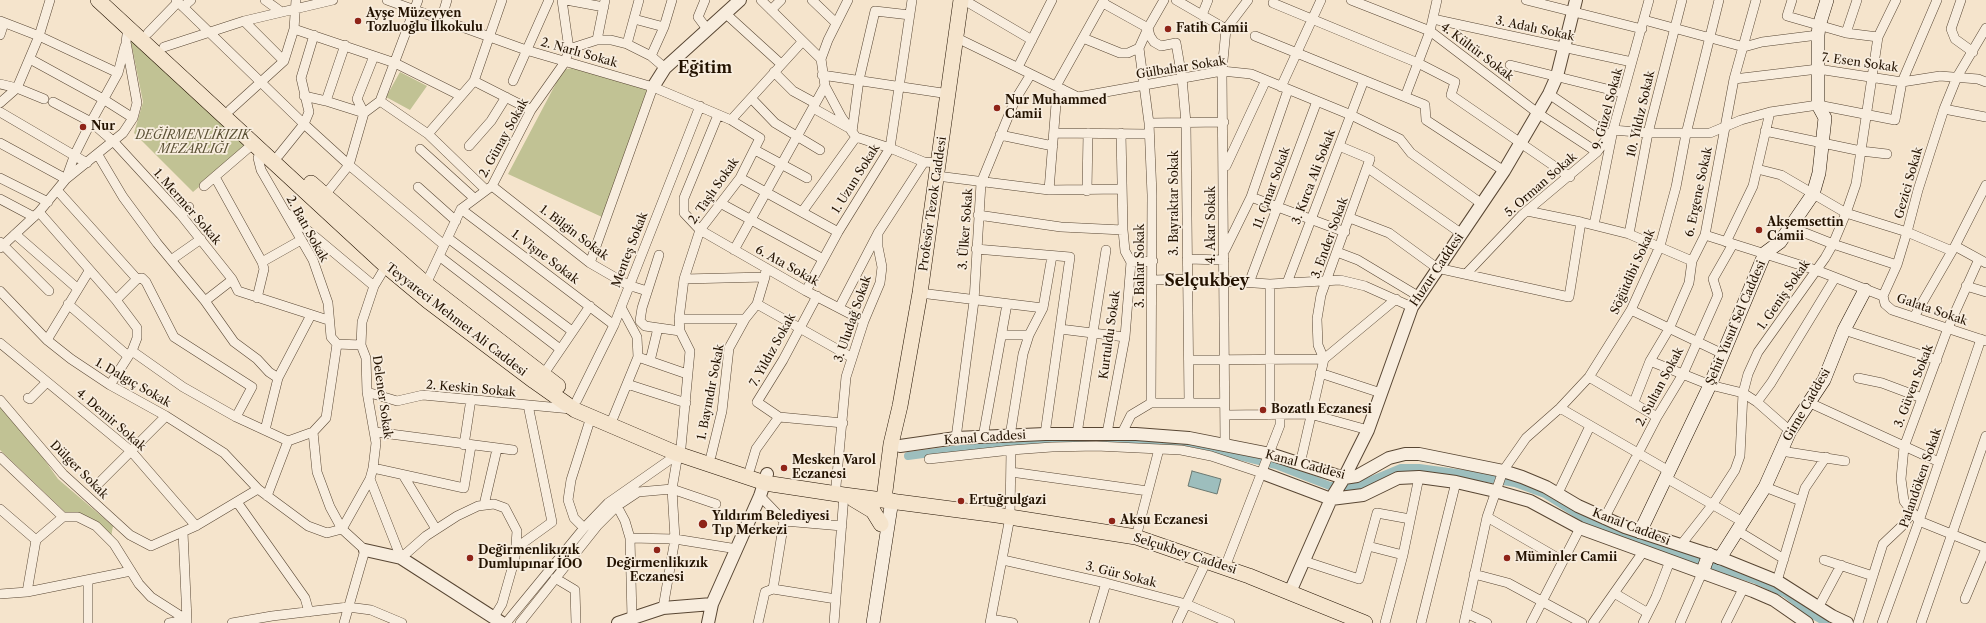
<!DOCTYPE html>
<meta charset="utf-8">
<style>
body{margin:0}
canvas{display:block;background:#f5e4cc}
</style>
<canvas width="1986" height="623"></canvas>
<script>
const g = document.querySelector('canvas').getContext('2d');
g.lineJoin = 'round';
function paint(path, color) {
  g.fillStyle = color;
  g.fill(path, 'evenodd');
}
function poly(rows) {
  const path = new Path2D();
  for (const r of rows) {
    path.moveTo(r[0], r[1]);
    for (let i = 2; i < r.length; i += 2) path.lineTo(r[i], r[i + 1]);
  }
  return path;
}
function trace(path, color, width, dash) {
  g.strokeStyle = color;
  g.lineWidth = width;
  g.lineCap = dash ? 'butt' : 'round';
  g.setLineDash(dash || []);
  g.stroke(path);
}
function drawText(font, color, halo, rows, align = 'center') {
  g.font = font + ' "Libre Caslon Text",serif';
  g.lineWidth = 3.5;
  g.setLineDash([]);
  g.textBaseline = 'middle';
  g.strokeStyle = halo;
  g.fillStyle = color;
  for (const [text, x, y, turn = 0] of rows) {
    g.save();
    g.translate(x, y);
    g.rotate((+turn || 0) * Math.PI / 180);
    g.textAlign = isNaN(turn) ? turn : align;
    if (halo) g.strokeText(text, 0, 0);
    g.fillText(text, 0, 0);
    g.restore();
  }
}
const green = poly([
 [133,36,248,145,193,192,134,133,143,102,131,42],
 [576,67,649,89,602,217,508,174,563,70],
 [400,72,427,86,410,110,386,97],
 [0,406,37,449,58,479,113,526,111,537,83,516,65,512,0,450]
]);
const water = poly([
 [1192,471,1221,479,1217,494,1188,486,1192,471]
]);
const canal = poly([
 [908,456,1020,441,1096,440,1150,442,1183,444,1215,450,1276,465,1330,486,1358,486,1401,468,1419,468,1464,474,1515,483,1545,494,1582,517,1619,536,1756,580,1786,594,1808,612,1827,623]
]);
const minor = poly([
 [176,0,304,124,349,165,444,245],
 [265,0,280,11],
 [387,0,526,50,653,87,731,120,760,138,740,178,700,230,684,279,679,319,680,331,690,351,681,447,678,454,608,503,584,528,506,623],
 [566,0,604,7],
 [705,0,698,17,707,29],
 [761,0,821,59],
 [812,0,836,23],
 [848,0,828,40,821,59,825,86,842,118,856,137,890,148,924,162,939,163],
 [964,0,1032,40],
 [1176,0,1226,29,1248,0],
 [1351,0,1430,31,1539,114,1597,152],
 [1526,0,1642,29],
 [1792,0,1787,16,1846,33,1878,37],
 [1961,0,1951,29,1955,39,1973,52],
 [1103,3,1148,28,1150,36,1154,42,1161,46,1176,43,1182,78,1186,123,1189,403],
 [1273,3,1418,63,1455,82,1451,95,1570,177],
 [183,7,191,0],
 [771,10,781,0],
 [725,13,781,64],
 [1202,15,1208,0],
 [634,19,664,27],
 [1433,19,1632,62],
 [441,20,447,0],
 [1644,20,1744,47,1762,42,1818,35],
 [0,21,39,36,118,73],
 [244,21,284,61],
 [294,29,395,63,461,96],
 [148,33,178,2],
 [1846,33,1857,0],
 [0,35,4,23],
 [1255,36,1425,105,1426,120,1504,171],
 [957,38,1078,97,1222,71,1251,74,1351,115,1400,139,1411,153,1482,204],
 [1083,38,1120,53,1128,53,1139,48,1148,28,1164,0],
 [597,40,605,0],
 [627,44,639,0],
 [164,47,244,21,333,0],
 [569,49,597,40,611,40,627,44,651,56,665,68],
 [651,56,664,27,672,0],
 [30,59,103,99,133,118],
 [1510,65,1623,93],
 [1018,67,1052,0],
 [774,72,793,91,815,103],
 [822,75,949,94],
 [1734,79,1818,69,1902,82,1940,76,1978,79,1986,82],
 [474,81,531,110],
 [513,81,549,0],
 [0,84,17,88,44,99],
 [1056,86,1104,0],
 [1281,87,1321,0],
 [1549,94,1609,135],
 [304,96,326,101,364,113],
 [1405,97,1430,31,1437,0],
 [751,98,775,123,820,150],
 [326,101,345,45],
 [380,101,428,134,486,190],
 [53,102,91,122,114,142,181,215,232,279,238,291,328,320],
 [0,103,17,88,39,36,50,0],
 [813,108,847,127],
 [1944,109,1986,117],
 [230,110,284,61,294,29,296,0],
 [0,112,87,163],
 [364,113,357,99,374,56],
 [718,115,684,198,684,213,700,230,806,291,864,321],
 [731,120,802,42],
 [1149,123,1224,122],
 [1765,131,1861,151,1887,154],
 [852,132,859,80,875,11,910,15],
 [1054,133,1149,134],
 [1121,133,1123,230,1125,251,1131,262],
 [428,134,474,81,502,0],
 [1000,135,1053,146],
 [0,143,66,179,75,154,91,122,118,73,125,46],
 [469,146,491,121,506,97],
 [420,149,474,198],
 [261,150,258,158,261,170,313,260,328,303,331,337,337,344,361,345],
 [755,150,807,178],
 [98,155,123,197,157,243,205,301,234,342,257,359,269,372,278,378,311,315],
 [279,155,304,124,309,112,301,78,314,35],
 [1226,166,1266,80],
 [1368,168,1462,234],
 [1757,169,1781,175,1846,213,1907,232,1952,251],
 [937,176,1049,190,1121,189],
 [215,177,262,262],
 [0,178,48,202],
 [740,178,838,232],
 [204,186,254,143],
 [492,186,590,263,628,285,647,291],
 [418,187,456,221],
 [57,190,137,279,142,278,146,282,174,337,252,387,236,417],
 [1049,190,1056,104,1062,89],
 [1087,191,1088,133],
 [325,195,349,165,364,113,380,101,418,0],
 [1251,197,1345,232],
 [0,199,34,217],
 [722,204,823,259],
 [461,209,614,325],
 [1527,211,1581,222],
 [39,212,116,300,137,328,137,338,132,351,183,387,236,417,288,441],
 [802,212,856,137],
 [288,214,374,286],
 [181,215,189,207],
 [978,215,1061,227,1123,230],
 [1350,218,1389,233,1437,268,1569,297,1581,222,1629,234,1692,261],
 [1594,225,1613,130,1649,0],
 [1790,227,1833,244,1897,265],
 [15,234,78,289],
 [1629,234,1648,133,1682,0],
 [1705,235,1816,270,1883,296,1885,304,1892,310,1986,341],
 [448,238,572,331],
 [0,242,49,291],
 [1726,242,1753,186,1770,112],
 [1955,246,1986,263],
 [0,248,39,212,66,179,123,133,133,118,137,103,126,42,128,28],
 [976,249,1070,257,1045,434],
 [734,250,825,86],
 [1225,250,1251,197,1288,90],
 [1337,252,1358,260,1418,296],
 [659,255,642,308,640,321,645,326,680,331],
 [439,256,560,349],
 [1187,259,1224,260],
 [1979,259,1948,328,1904,447,1901,479,1904,501,1919,521,1986,548],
 [171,260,201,239],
 [590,263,653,87],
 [1466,274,1522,215,1597,152,1613,130,1648,133,1710,133,1741,120,1770,112,1818,105,1895,120,1902,82,1937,0],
 [684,279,765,277],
 [1153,280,1187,279],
 [1224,281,1270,284,1340,280,1365,286,1412,307],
 [1249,283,1317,101],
 [1287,283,1364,80],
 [426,284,461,209,492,186,531,110,565,62,569,49,562,0],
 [1270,284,1270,415],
 [1966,286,1986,292],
 [0,291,47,340,71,359,110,385,166,416,224,453,258,489,308,526,327,533,342,529,370,479,373,468,376,443,367,392,366,358,361,345,362,322,374,286,386,266],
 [806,291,838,232,890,148,912,0],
 [920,293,1043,308],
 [1883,296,1897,265,1907,232,1918,190,1944,109,1957,77,1986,28],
 [257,298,264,269,262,262,301,240],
 [116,300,137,279],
 [205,301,232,280],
 [68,304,128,356],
 [757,304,851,357],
 [621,307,637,337,638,357,687,374],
 [839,308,878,233,924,162],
 [1631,310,1723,354],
 [1914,317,1955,246,1986,185],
 [679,319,745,319],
 [1060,329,1125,337],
 [1844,330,1937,360],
 [1002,335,1029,335,1043,308,1052,256],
 [47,340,89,271],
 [0,343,131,451,196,526],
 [1189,360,1324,359,1318,345,1317,319,1321,295,1370,159,1339,146],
 [650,361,658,328],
 [1650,361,1710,385,1743,393,1757,402,1790,431],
 [1320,373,1381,393],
 [543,375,590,306],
 [1589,377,1657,417],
 [1858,378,1882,383,1922,398],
 [627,384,686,403],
 [110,385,131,352],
 [367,392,397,401,423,395,571,409],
 [28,398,30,399,47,382],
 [0,400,63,474,130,535,151,546,196,526,258,489],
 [577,400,614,325,700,106],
 [1634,402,1650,361,1669,329,1689,283,1692,261,1705,235,1734,79,1756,0],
 [1757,402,1771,383,1835,278],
 [1151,403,1224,403],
 [1810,403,1939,462],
 [1560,408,1669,471],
 [1225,415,1310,414,1368,430],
 [779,417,843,423],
 [613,418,638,357],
 [265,430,278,378],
 [313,432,317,472,330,507,342,529,365,550,344,623],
 [375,432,513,450],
 [1107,433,1125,337,1131,262,1153,261],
 [1122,433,1131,415,1151,403,1152,195,1149,123,1139,48],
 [1077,434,1106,250],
 [1010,436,1023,354,1029,335],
 [983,437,1007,304],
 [956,438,974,301,981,183,1015,100,1031,74],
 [464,445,471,399],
 [1225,445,1222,71,1226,29],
 [1781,451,1845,461],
 [711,456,722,411,729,348,745,319,757,304,765,277,766,268],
 [0,457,63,517],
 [929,459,1011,450,1052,447,1096,446,1181,450,1211,456,1262,473],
 [1300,464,1324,359,1396,299],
 [373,468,464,488,471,446],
 [750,469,756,449,779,417,757,402,783,360,817,296],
 [1011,472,1148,491],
 [403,475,436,529],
 [1666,478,1743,522],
 [370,479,401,558,426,536,457,516,478,506,494,504,505,508,517,531,515,558,502,604,494,617],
 [99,483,166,416],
 [836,486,846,377,864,321,880,283,882,267,878,247,878,233],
 [1765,487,1801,501],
 [1558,493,1590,426],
 [267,496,288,441,313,432,326,418,337,344],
 [760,496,784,521,842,526],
 [237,502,305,598,309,612],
 [484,505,497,449],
 [617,506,625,521,630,538,632,618],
 [0,509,36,540,27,592],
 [1487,517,1563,561],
 [1604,519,1657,417,1683,374,1718,295,1713,279,1733,244],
 [584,528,574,518,568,500,571,480,591,417],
 [1738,531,1784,559],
 [1136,537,1159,449],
 [630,538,675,539,737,549],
 [36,540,63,517,78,517,96,526,114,544,139,584,151,597,187,620,187,623],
 [1368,546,1403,555],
 [1680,546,1713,504,1735,470,1740,456,1743,393,1748,374,1758,352,1825,258,1833,244,1846,213,1856,184,1878,37,1896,0],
 [516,548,552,522,528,405],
 [1003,560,1106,583,1186,604,1230,623],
 [1824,560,1873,576],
 [1304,561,1359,579,1377,513,1410,519],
 [1225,567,1280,425,1280,415],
 [1474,574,1508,583,1582,623],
 [555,578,575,590,576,623],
 [88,580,88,623],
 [1777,581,1805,488,1826,457],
 [773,589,836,599],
 [1614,593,1648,613],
 [0,594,27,592,131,571],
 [1965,599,1986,549],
 [663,608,675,539,672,489,716,504],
 [1818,608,1841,565],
 [1466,613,1487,623],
 [991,619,1013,623],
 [169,623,187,620,183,532],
 [232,623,272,616,348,607,371,610,402,623],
 [520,623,598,525,617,506,638,492,672,489,678,454],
 [758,623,765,592,773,589,784,521],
 [834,623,844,495],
 [990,623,1010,517,1011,450],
 [1094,623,1106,583],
 [1177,623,1207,560],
 [1385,623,1403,555,1419,477],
 [1421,623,1456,482],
 [1464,623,1487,517,1503,471,1526,438,1560,408,1589,377,1631,310,1660,246,1676,187,1686,134,1719,0],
 [1531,623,1580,528],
 [1593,623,1643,552],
 [1643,623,1656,597,1670,561],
 [1680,623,1702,573],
 [1726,623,1744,587],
 [1858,623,1883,544,1902,526,1912,513],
 [1882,623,1919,521,1981,339],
 [1921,623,1986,436]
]);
const tertiary = poly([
 [653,87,665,68,740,0],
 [900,446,956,438,1045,434,1136,434,1189,438,1270,454,1344,478,1357,476,1389,458,1405,454,1419,454,1503,471,1522,477,1546,487,1578,506,1625,527,1720,558,1777,581,1832,616,1847,623],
 [1262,473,1331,499,1363,495,1398,478,1419,477,1456,482,1495,491,1530,501,1580,528,1753,591,1774,600,1807,623],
 [365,550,401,558,502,623],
 [1290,592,1331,499,1344,478,1368,430,1412,307,1504,171,1549,94,1557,76,1576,0],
 [618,623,663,608,712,604],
 [708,623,712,604,760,496,767,474]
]);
const secondary = poly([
 [1640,532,1710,385,1765,253,1780,242,1813,194,1819,173,1825,118,1818,105,1818,35,1819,26,1827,0],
 [1720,558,1765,487,1790,431,1824,380,1844,330,1865,290],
 [1702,573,1709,554],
 [873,623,892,500]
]);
const primary = poly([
 [98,0,386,266,428,301,534,381,575,410,678,454,765,483,844,495,997,515,1136,537,1249,576,1365,623],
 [311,183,426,284,558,386],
 [853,499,873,511,881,524],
 [884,499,891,444,900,406,920,293,961,0]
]);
const markers = [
 [358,21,4,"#8f2418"],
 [1168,29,4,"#8f2418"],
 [997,108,4,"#8f2418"],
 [83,127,4,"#8f2418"],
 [1759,230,4,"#8f2418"],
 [1263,410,4,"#8f2418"],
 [784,468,4,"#8f2418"],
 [961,501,4,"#8f2418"],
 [1112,521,4,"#8f2418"],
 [703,524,5,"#8f2418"],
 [657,550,4,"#8f2418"],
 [470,558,4,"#8f2418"],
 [1507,558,4,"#8f2418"]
];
const poiNames = [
 ["Ayşe Müzeyyen",366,14],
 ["Tozluoğlu İlkokulu",366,28],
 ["Fatih Camii",1176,29],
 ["Nur Muhammed",1005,101],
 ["Camii",1005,115],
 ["Nur",91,127],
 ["Akşemsettin",1767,223],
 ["Camii",1767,237],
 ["Bozatlı Eczanesi",1271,410],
 ["Mesken Varol",792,461],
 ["Eczanesi",792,475],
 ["Ertuğrulgazi",969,501],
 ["Yıldırım Belediyesi",712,517],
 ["Tıp Merkezi",712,531],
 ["Aksu Eczanesi",1120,521],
 ["Değirmenlikızık",478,551],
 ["Dumlupınar İÖO",478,565],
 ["Müminler Camii",1515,558],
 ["Değirmenlikızık",657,564,"center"],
 ["Eczanesi",657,578,"center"]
];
const streetNames = [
 ["3. Adalı Sokak",1535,29,12],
 ["4. Kültür Sokak",1477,52,37],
 ["2. Narlı Sokak",579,53,16],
 ["7. Esen Sokak",1860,63,8],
 ["Gülbahar Sokak",1181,68,-9],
 ["9. Güzel Sokak",1608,109,-75],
 ["10. Yıldız Sokak",1641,114,-77],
 ["2. Günay Sokak",504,138,-61],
 ["3. Kırca Ali Sokak",1314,177,-69],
 ["1. Uzun Sokak",856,179,-58],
 ["Gezici Sokak",1909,183,-74],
 ["5. Orman Sokak",1541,185,-41],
 ["11. Çınar Sokak",1272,188,-70],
 ["2. Taşlı Sokak",714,191,-55],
 ["6. Ergene Sokak",1699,192,-78],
 ["3. Bayraktar Sokak",1175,203,-90],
 ["Profesör Tezok Caddesi",933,204,-82],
 ["1. Mermer Sokak",187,207,49],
 ["4. Akar Sokak",1212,225,-90],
 ["2. Batı Sokak",307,229,61],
 ["3. Ülker Sokak",966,229,-86],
 ["1. Bilgin Sokak",574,233,37],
 ["3. Ender Sokak",1330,238,-70],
 ["Menteş Sokak",630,250,-69],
 ["1. Vişne Sokak",545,257,37],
 ["6. Ata Sokak",787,266,29],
 ["3. Bahar Sokak",1141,266,-90],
 ["Huzur Caddesi",1437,270,-56],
 ["Söğütdibi Sokak",1633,272,-66],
 ["1. Geniş Sokak",1784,295,-55],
 ["Galata Sokak",1932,310,19],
 ["3. Uludağ Sokak",853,319,-71],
 ["Teyyareci Mehmet Ali Caddesi",456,320,38],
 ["Şehit Yusuf Sel Caddesi",1736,323,-67],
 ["Kurtuldu Sokak",1110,335,-82],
 ["7. Yıldız Sokak",773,350,-61],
 ["1. Dalgıç Sokak",133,383,30],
 ["3. Güven Sokak",1914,386,-69],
 ["2. Sultan Sokak",1660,387,-62],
 ["2. Keskin Sokak",471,389,5],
 ["1. Bayındır Sokak",711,392,-79],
 ["Delener Sokak",382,397,82],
 ["Girne Caddesi",1807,405,-60],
 ["4. Demir Sokak",111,420,41],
 ["Kanal Caddesi",985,438,-4],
 ["Kanal Caddesi",1305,465,15],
 ["Dülger Sokak",79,470,45],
 ["Palandöken Sokak",1921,478,-71],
 ["Kanal Caddesi",1631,527,21],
 ["Selçukbey Caddesi",1185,554,18],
 ["3. Gür Sokak",1121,575,14]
];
const parkNames = [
 ["DEĞİRMENLİKIZIK",193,136],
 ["MEZARLIĞI",193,150]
];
const districtNames = [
 ["Eğitim",705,68],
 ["Selçukbey",1207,281]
];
paint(green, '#c1c294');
paint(water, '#9dbebd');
trace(water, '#6c7971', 1);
trace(canal, '#9dbebd', 8);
trace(minor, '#584633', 10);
trace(tertiary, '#584633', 14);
trace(secondary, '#231200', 14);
trace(primary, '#231200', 16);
trace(minor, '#f8edde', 9);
trace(tertiary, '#f8edde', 12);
trace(secondary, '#f8edde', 13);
trace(primary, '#f5e4cc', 15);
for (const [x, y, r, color] of markers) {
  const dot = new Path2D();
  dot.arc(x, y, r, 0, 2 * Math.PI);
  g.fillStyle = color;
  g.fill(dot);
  trace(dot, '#f8edde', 1.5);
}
drawText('bold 12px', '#231200', '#f8edde', poiNames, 'left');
drawText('12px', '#231200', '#f8edde', streetNames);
drawText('italic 12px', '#5a5034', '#f8edde', parkNames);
drawText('bold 16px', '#231200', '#f8edde', districtNames);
</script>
